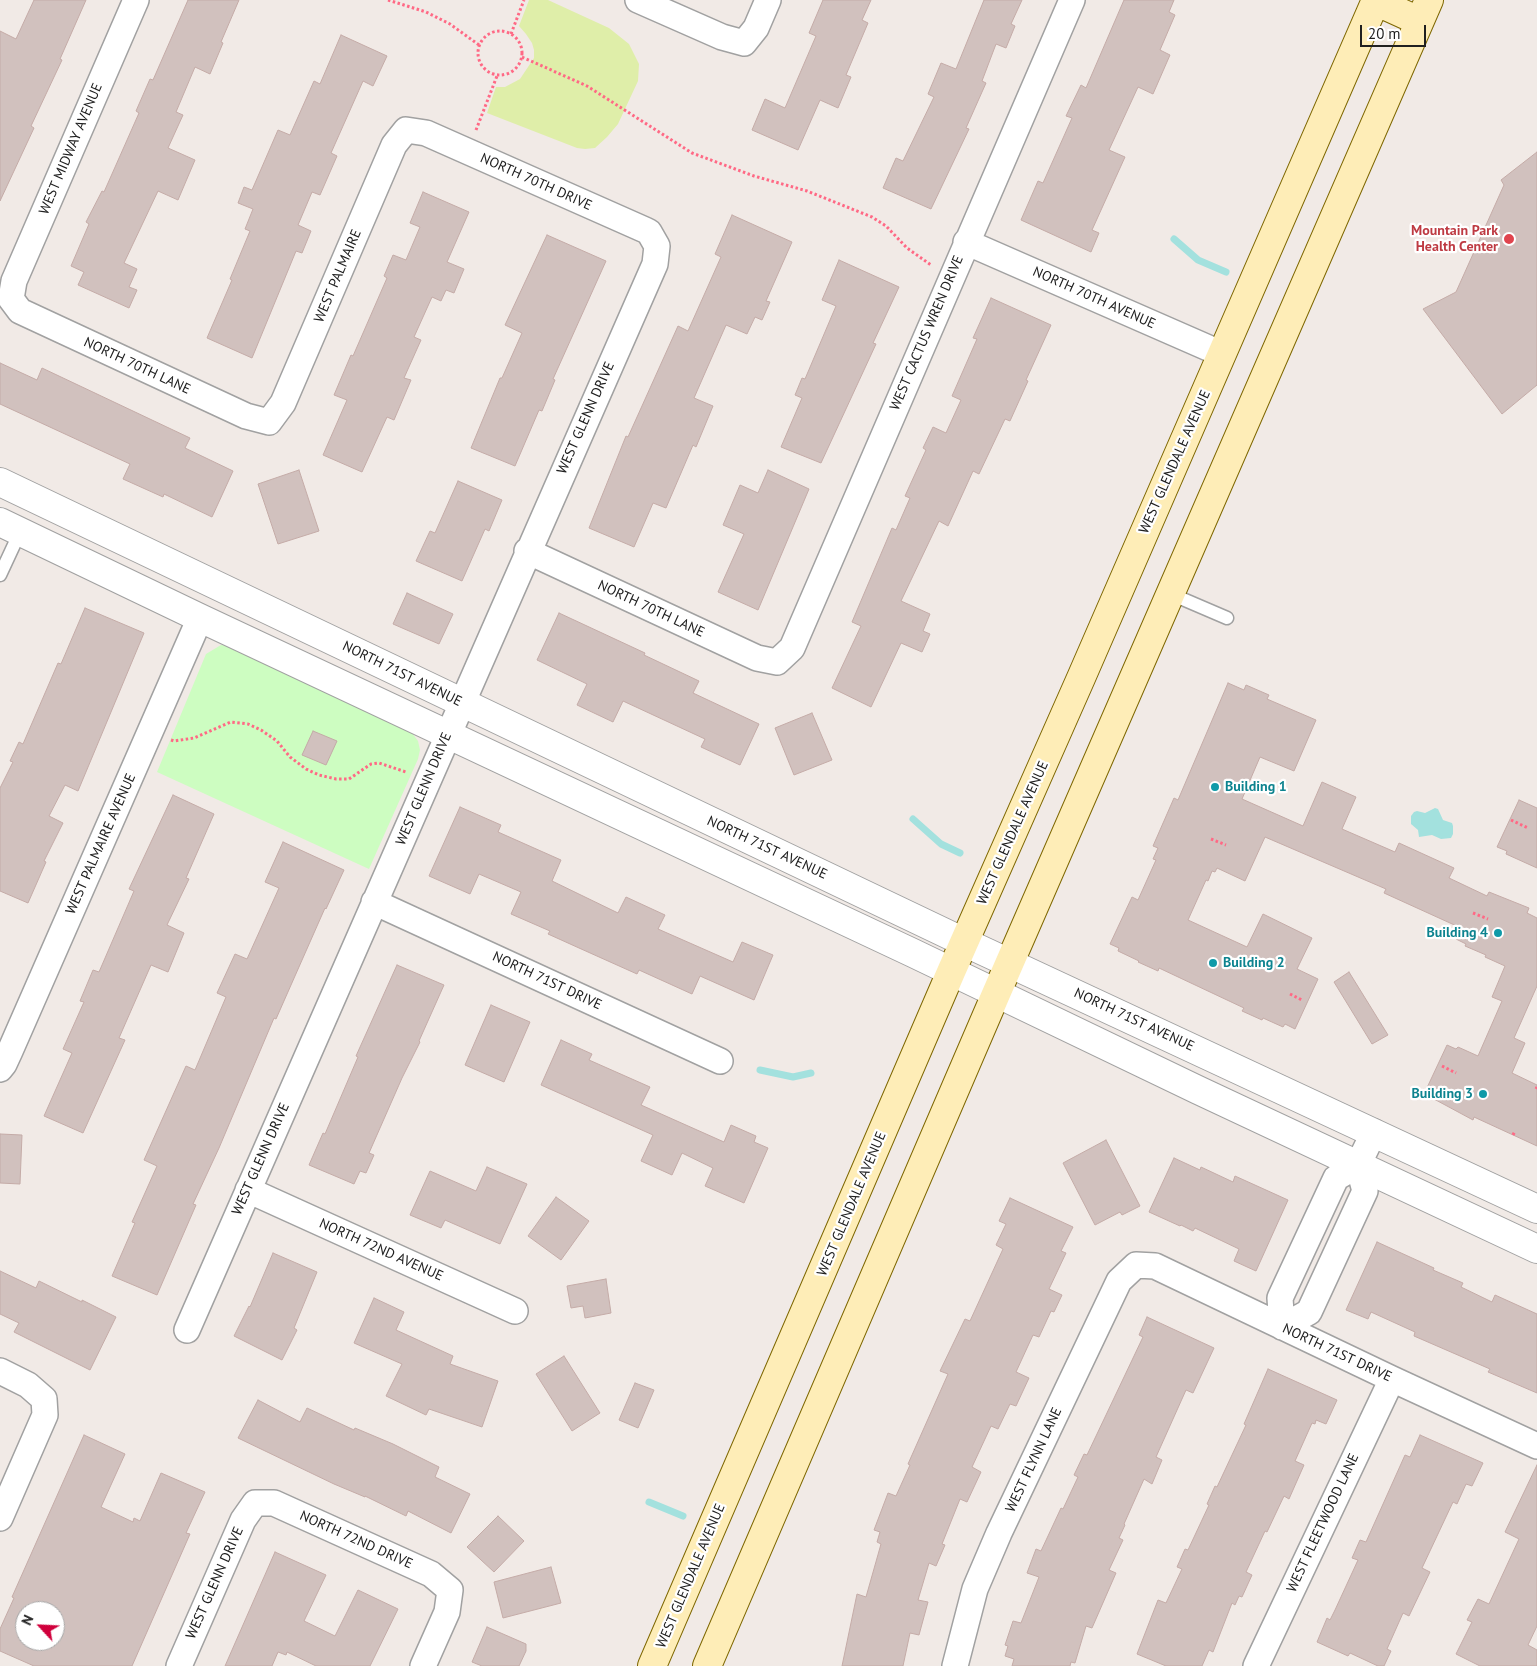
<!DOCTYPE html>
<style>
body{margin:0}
#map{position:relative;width:1537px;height:1666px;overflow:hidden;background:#f1eae6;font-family:"PT Sans",sans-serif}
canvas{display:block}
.north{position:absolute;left:15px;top:1601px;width:50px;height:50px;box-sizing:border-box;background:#fff;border:1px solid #a6a6a6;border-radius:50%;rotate:295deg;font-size:14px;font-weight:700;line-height:20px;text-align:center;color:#202020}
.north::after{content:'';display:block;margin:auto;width:18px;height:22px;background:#d0003c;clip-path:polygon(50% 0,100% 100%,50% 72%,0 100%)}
.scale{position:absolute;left:1360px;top:25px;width:66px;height:22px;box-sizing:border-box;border:2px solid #202020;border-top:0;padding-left:6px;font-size:15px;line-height:18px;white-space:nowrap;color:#202020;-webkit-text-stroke:4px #fff;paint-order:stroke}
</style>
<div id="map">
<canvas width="1537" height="1666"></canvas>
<div class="north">N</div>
<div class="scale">20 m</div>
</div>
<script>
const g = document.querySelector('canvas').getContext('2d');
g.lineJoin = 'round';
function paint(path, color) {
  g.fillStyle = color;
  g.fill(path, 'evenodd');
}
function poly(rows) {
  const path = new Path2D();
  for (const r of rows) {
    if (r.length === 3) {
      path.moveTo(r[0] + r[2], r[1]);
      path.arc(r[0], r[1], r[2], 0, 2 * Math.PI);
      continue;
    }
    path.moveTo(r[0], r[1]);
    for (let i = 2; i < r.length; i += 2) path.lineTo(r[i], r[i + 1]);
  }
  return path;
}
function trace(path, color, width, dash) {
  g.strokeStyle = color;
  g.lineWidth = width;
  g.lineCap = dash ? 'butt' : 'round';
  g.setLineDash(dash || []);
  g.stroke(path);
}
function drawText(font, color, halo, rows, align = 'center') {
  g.font = font + ' "PT Sans",sans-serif';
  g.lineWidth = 4.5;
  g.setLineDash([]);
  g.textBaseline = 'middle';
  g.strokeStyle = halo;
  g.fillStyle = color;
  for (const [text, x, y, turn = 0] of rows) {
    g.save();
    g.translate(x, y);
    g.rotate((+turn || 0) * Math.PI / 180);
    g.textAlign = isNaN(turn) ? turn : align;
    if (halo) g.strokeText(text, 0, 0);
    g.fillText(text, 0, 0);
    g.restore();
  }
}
const grass = poly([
 [529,0,548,0,609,28,629,44,639,64,638,81,618,124,607,137,595,148,585,149,577,148,487,113,496,87,505,87,520,79,534,58,534,50,532,43,526,34,519,26]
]);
const park = poly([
 [221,645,231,646,412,733,418,741,420,750,418,759,369,869,157,772,206,654]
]);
const water = poly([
 [1435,808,1438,809,1443,820,1452,823,1453,826,1453,834,1451,838,1441,839,1432,835,1419,837,1418,830,1411,824,1411,816,1414,812,1417,811,1425,813]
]);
const stream = poly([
 [1174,239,1198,260,1226,272],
 [913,819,941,844,960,853],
 [760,1070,793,1077,811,1073],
 [649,1502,683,1516]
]);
const building = poly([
 [34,0,86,0,60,59,62,60,31,126,34,128,0,201,0,31,16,39,34,0],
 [188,0,239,0,221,42,223,43,210,74,195,67,176,112,183,115,168,148,195,160,178,200,158,191,124,263,137,269,129,287,137,290,129,308,78,285,84,272,71,266,89,224,86,222,102,191,104,192,139,113,136,111,150,79,153,80,188,0],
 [823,0,871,0,862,20,868,23,846,75,851,77,838,108,820,100,798,150,752,130,765,99,785,108,816,36,809,33,823,0],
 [984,0,1022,0,1011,24,1015,26,1006,48,996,44,982,81,986,83,966,128,969,129,931,209,883,188,896,158,903,161,934,97,928,94,941,63,956,69,984,0],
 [1124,0,1174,0,1169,12,1175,15,1160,50,1170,55,1153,94,1138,87,1109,150,1125,157,1092,230,1099,233,1091,252,1021,220,1038,181,1043,183,1072,118,1066,116,1081,85,1086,88,1124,0],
 [341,35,387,56,373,86,363,81,331,153,337,156,320,195,312,192,298,225,311,231,302,253,296,251,252,358,207,338,232,280,230,279,250,231,245,229,253,209,238,203,244,187,252,190,278,130,290,135,314,81,320,84,341,35],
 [1537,152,1537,385,1502,414,1423,309,1456,292,1504,185,1501,180,1537,152],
 [423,192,469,212,447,262,464,269,454,293,446,290,441,301,432,297,414,337,421,340,404,378,411,380,394,420,387,417,362,472,323,455,347,400,334,395,351,355,353,356,387,278,384,276,393,255,406,260,420,227,410,223,423,192],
 [732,215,792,242,766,301,770,302,762,320,755,317,747,334,726,325,694,398,713,406,696,447,693,445,666,508,653,503,634,547,589,528,626,436,628,437,678,326,688,331,721,257,715,254,732,215],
 [547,235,606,261,553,379,555,380,542,411,539,410,515,466,471,448,500,378,502,378,522,333,505,325,547,235],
 [839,260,899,287,873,343,876,344,821,463,781,447,802,398,795,395,802,378,805,379,836,306,822,300,839,260],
 [991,298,1051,325,1026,380,1028,381,1010,421,1005,419,979,474,973,471,948,526,939,521,901,601,930,614,923,631,930,634,922,652,901,643,871,707,832,688,861,626,852,622,892,528,896,530,910,498,905,496,926,450,923,448,933,427,946,433,961,400,952,396,977,339,973,338,991,298],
 [0,363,37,380,42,368,190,438,185,448,233,471,212,517,164,494,163,497,123,479,130,464,0,404,0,363],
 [299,470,319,531,278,544,258,484,299,470],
 [768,470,809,489,758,610,718,592,744,534,723,525,740,485,758,493,768,470],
 [458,481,502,500,489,531,485,529,462,581,416,561,430,531,435,533,458,481],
 [407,593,453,614,439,644,393,624,407,593],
 [85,608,144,633,78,791,65,785,49,816,63,823,44,861,46,862,28,903,0,891,0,788,13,762,10,761,19,742,23,744,58,663,61,664,85,608],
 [559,613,645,653,644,655,699,681,693,693,759,724,740,765,701,747,705,739,623,701,613,722,577,705,587,684,537,660,559,613],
 [1228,683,1244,690,1246,685,1269,695,1267,699,1316,720,1294,771,1260,757,1242,799,1303,826,1322,782,1356,797,1342,829,1395,852,1399,843,1454,868,1449,878,1487,896,1489,892,1529,908,1527,913,1537,918,1537,986,1514,1038,1525,1043,1512,1073,1537,1085,1537,1146,1474,1117,1473,1120,1434,1099,1435,1097,1425,1092,1447,1045,1456,1049,1458,1047,1478,1056,1502,1001,1492,997,1505,966,1485,957,1486,955,1465,946,1466,944,1456,939,1461,928,1384,893,1386,889,1265,837,1245,881,1217,868,1215,872,1212,871,1208,881,1206,880,1188,920,1247,947,1263,914,1312,938,1297,969,1318,979,1295,1029,1285,1024,1283,1027,1263,1018,1262,1020,1242,1011,1244,1008,1159,968,1158,971,1138,962,1139,961,1118,951,1119,948,1110,944,1132,897,1138,900,1156,860,1153,859,1158,848,1153,846,1174,798,1178,800,1228,683],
 [812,713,832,760,794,775,775,728,812,713],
 [313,731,337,741,326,765,302,755,313,731],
 [173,795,214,814,186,878,189,879,167,925,184,933,168,972,151,965,119,1038,125,1040,83,1133,44,1116,72,1053,63,1049,84,1002,80,1001,93,970,99,972,134,891,129,889,173,795],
 [1519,800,1537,808,1537,868,1506,854,1507,851,1497,847,1519,800],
 [460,807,501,825,498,832,561,860,552,881,618,913,626,897,665,915,658,929,733,962,742,942,773,955,754,1000,700,976,692,994,639,970,637,974,579,948,548,934,550,931,511,914,521,892,479,874,470,894,429,876,460,807],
 [283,842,344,870,326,909,325,908,276,1019,274,1018,219,1148,193,1204,196,1205,157,1295,112,1276,135,1223,132,1222,157,1166,144,1160,186,1066,195,1070,226,997,217,993,235,954,247,959,279,888,265,882,283,842],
 [397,965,444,985,419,1041,420,1042,402,1078,369,1153,374,1155,366,1173,360,1171,354,1184,309,1165,323,1133,325,1134,358,1057,356,1056,397,965],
 [1349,972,1388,1035,1372,1044,1334,982,1349,972],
 [491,1005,530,1022,504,1082,465,1065,491,1005],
 [561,1040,592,1054,589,1060,650,1087,641,1105,724,1142,731,1125,756,1136,754,1142,768,1148,744,1203,705,1186,713,1168,682,1153,672,1175,641,1161,653,1135,541,1085,561,1040],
 [0,1134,22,1135,20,1184,0,1183,0,1134],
 [1106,1140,1140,1206,1122,1215,1120,1212,1095,1225,1063,1163,1106,1140],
 [1174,1158,1200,1170,1201,1167,1233,1182,1235,1176,1288,1200,1256,1271,1234,1261,1239,1249,1195,1228,1193,1231,1181,1225,1180,1226,1149,1212,1174,1158],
 [487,1167,527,1184,500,1244,445,1220,441,1228,410,1215,430,1171,476,1191,487,1167],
 [556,1197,589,1221,561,1260,528,1236,556,1197],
 [1010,1198,1073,1227,1061,1251,1066,1253,1049,1289,1062,1295,1054,1312,1051,1311,1039,1337,1033,1335,1016,1372,1029,1378,1016,1406,1010,1404,998,1429,991,1426,972,1467,981,1472,967,1502,960,1499,942,1544,945,1545,936,1566,929,1563,918,1600,928,1602,919,1635,910,1633,903,1666,842,1666,857,1594,866,1597,881,1544,877,1542,880,1532,874,1530,888,1493,896,1496,910,1465,908,1464,948,1374,940,1371,965,1319,970,1321,1003,1249,996,1245,1006,1224,999,1221,1010,1198],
 [1377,1242,1434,1268,1433,1270,1463,1283,1461,1287,1492,1302,1495,1295,1537,1314,1537,1393,1488,1372,1490,1369,1414,1336,1415,1332,1371,1312,1368,1319,1346,1310,1377,1242],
 [273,1253,317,1272,294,1328,297,1330,282,1360,234,1336,249,1306,250,1307,273,1253],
 [0,1271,36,1288,39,1281,82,1302,82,1300,116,1317,90,1370,14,1332,19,1323,0,1314,0,1271],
 [606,1279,611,1313,585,1318,583,1306,571,1308,567,1286,606,1279],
 [374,1298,404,1312,396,1330,453,1356,450,1364,498,1381,482,1427,429,1409,426,1415,386,1396,402,1364,354,1343,374,1298],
 [1147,1317,1214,1348,1193,1393,1186,1390,1156,1457,1162,1460,1152,1484,1144,1479,1124,1524,1125,1525,1119,1538,1123,1540,1109,1570,1116,1573,1092,1628,1086,1626,1075,1663,1071,1662,1070,1666,1012,1666,1014,1659,1005,1656,1008,1646,1005,1645,1013,1621,1021,1623,1039,1577,1027,1573,1036,1549,1041,1551,1061,1508,1063,1509,1078,1477,1074,1475,1084,1454,1087,1455,1143,1337,1139,1335,1147,1317],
 [564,1356,600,1413,572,1431,536,1374,564,1356],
 [1268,1369,1337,1400,1326,1424,1316,1420,1315,1424,1312,1423,1295,1461,1304,1465,1289,1499,1284,1496,1267,1532,1265,1531,1246,1572,1252,1575,1242,1597,1239,1596,1235,1605,1232,1603,1213,1652,1209,1650,1202,1666,1166,1666,1137,1654,1158,1600,1166,1603,1182,1569,1177,1567,1185,1549,1188,1550,1209,1505,1207,1504,1215,1486,1217,1487,1246,1425,1244,1424,1268,1369],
 [635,1383,654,1390,638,1428,619,1420,635,1383],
 [258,1400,300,1422,307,1408,354,1430,355,1428,393,1444,439,1467,435,1477,470,1494,451,1533,408,1511,406,1516,365,1496,365,1497,334,1484,238,1438,258,1400],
 [84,1435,125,1454,101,1507,133,1522,134,1518,140,1521,161,1473,205,1492,186,1533,190,1534,132,1666,34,1666,0,1651,0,1629,14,1598,12,1597,84,1435],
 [25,1611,55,1611,55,1641,25,1641,25,1611],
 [1420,1435,1483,1463,1472,1486,1466,1484,1457,1504,1453,1502,1422,1568,1430,1572,1409,1616,1403,1613,1387,1649,1391,1651,1384,1666,1378,1666,1350,1653,1348,1656,1317,1642,1327,1618,1330,1620,1335,1610,1358,1560,1352,1558,1360,1540,1366,1542,1405,1455,1410,1457,1420,1435],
 [1537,1465,1537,1626,1528,1645,1537,1650,1537,1666,1480,1666,1456,1654,1472,1622,1467,1620,1478,1599,1489,1604,1519,1539,1505,1532,1537,1465],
 [498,1516,524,1541,494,1572,467,1547,498,1516],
 [275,1552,326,1575,304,1621,335,1636,358,1590,398,1609,370,1666,316,1666,287,1652,286,1655,278,1652,272,1666,225,1666,275,1552],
 [551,1567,561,1603,503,1618,494,1582,551,1567],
 [487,1627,526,1644,526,1651,519,1666,482,1666,472,1662,487,1627]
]);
const path = poly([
 [388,0,426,12,450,24,479,45],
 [500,53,22],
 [511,34,524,0],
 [522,57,587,86,692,153,754,176,807,191,872,217,886,226,907,248,931,265],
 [476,130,497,76],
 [171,740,174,741,194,738,231,722,248,724,261,730,277,741,290,757,306,769,319,775,336,779,349,779,371,764,379,763,406,772],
 [1511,820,1528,828],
 [1211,839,1226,845],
 [1473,913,1488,919],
 [1290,994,1302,1000],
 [1442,1066,1456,1073],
 [1536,1089,1537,1087],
 [1513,1135,1515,1131]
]);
const service = poly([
 [0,575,20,532],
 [1171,594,1227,618]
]);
const minor = poly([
 [136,0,14,281,11,299,20,311,246,416,269,422,283,403,394,145,406,130,426,133,645,230,649,232,657,246,655,264,187,1330],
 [638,0,722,37,744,43,756,28,768,0],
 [966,242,1222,354],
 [527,551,757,658,777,662,792,648,1072,0],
 [374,902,720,1061],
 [0,1069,4,1064,10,1051,200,618],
 [248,1190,515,1311],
 [1282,1327,1280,1298,1336,1178,1358,1165,1374,1132],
 [1282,1327,1309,1312,1365,1191,1358,1165],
 [0,1371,28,1385,44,1399,45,1415,0,1518],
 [179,1666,243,1520,255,1503,274,1503,431,1574,450,1590,447,1612,423,1666],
 [955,1666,975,1589,999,1533,1119,1281,1136,1265,1155,1266,1392,1379,1537,1446],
 [1256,1666,1392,1379]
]);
const tertiary = poly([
 [0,482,964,942,1537,1209],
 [0,522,200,618,913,953,1198,1090,1537,1249]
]);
const secondary = poly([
 [1375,1,1419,21],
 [652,1666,951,972,1081,678,1376,0],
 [707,1666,996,994,1429,0]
]);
const markers = [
 [1509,239,6,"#e0444e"],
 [1215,787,5,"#0f9aa8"],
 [1498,933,5,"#0f9aa8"],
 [1213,963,5,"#0f9aa8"],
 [1483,1094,5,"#0f9aa8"]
];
const streetNames = [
 ["WEST MIDWAY AVENUE",71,149,-67],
 ["NORTH 70TH DRIVE",536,182,24],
 ["WEST PALMAIRE",338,276,-67],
 ["NORTH 70TH AVENUE",1094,298,24],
 ["WEST CACTUS WREN DRIVE",927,333,-67],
 ["NORTH 70TH LANE",137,366,25],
 ["WEST GLENN DRIVE",586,418,-66],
 ["WEST GLENDALE AVENUE",1175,462,-66],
 ["NORTH 70TH LANE",651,609,25],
 ["NORTH 71ST AVENUE",402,674,26],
 ["WEST GLENN DRIVE",424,789,-67],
 ["WEST GLENDALE AVENUE",1013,833,-66],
 ["WEST PALMAIRE AVENUE",101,844,-66],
 ["NORTH 71ST AVENUE",767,848,25],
 ["NORTH 71ST DRIVE",547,981,25],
 ["NORTH 71ST AVENUE",1134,1020,25],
 ["WEST GLENN DRIVE",261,1159,-66],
 ["WEST GLENDALE AVENUE",852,1204,-67],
 ["NORTH 72ND AVENUE",381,1250,24],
 ["NORTH 71ST DRIVE",1337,1353,25],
 ["WEST FLYNN LANE",1034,1460,-65],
 ["WEST FLEETWOOD LANE",1323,1523,-65],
 ["NORTH 72ND DRIVE",356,1540,24],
 ["WEST GLENDALE AVENUE",691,1576,-67],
 ["WEST GLENN DRIVE",215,1583,-66]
];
const healthNames = [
 ["Mountain Park",1498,231],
 ["Health Center",1498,247]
];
const cultureNames = [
 ["Building 1",1225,787],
 ["Building 4",1488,933,"right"],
 ["Building 2",1223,963],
 ["Building 3",1473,1094,"right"]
];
paint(grass, '#dfeea9');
paint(park, '#cdfdc1');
paint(water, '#a3e1de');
trace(stream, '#a3e1de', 7);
paint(building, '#d1c1be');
trace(building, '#c4aba7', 1);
trace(service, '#a1a1a1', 15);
trace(minor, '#a1a1a1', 28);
trace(tertiary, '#a1a1a1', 30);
trace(secondary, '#7e6700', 30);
trace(path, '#ff6985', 3, [2.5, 2.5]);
trace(service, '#fff', 12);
trace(minor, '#fff', 25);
trace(tertiary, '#fff', 28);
trace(secondary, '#feedb7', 28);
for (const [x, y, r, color] of markers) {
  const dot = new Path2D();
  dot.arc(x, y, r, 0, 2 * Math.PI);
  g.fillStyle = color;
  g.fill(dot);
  trace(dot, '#fff', 2);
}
drawText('14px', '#202020', '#fff', streetNames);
drawText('bold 14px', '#be3a42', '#fff', healthNames, 'right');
drawText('bold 14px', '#0d838f', '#fff', cultureNames, 'left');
</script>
